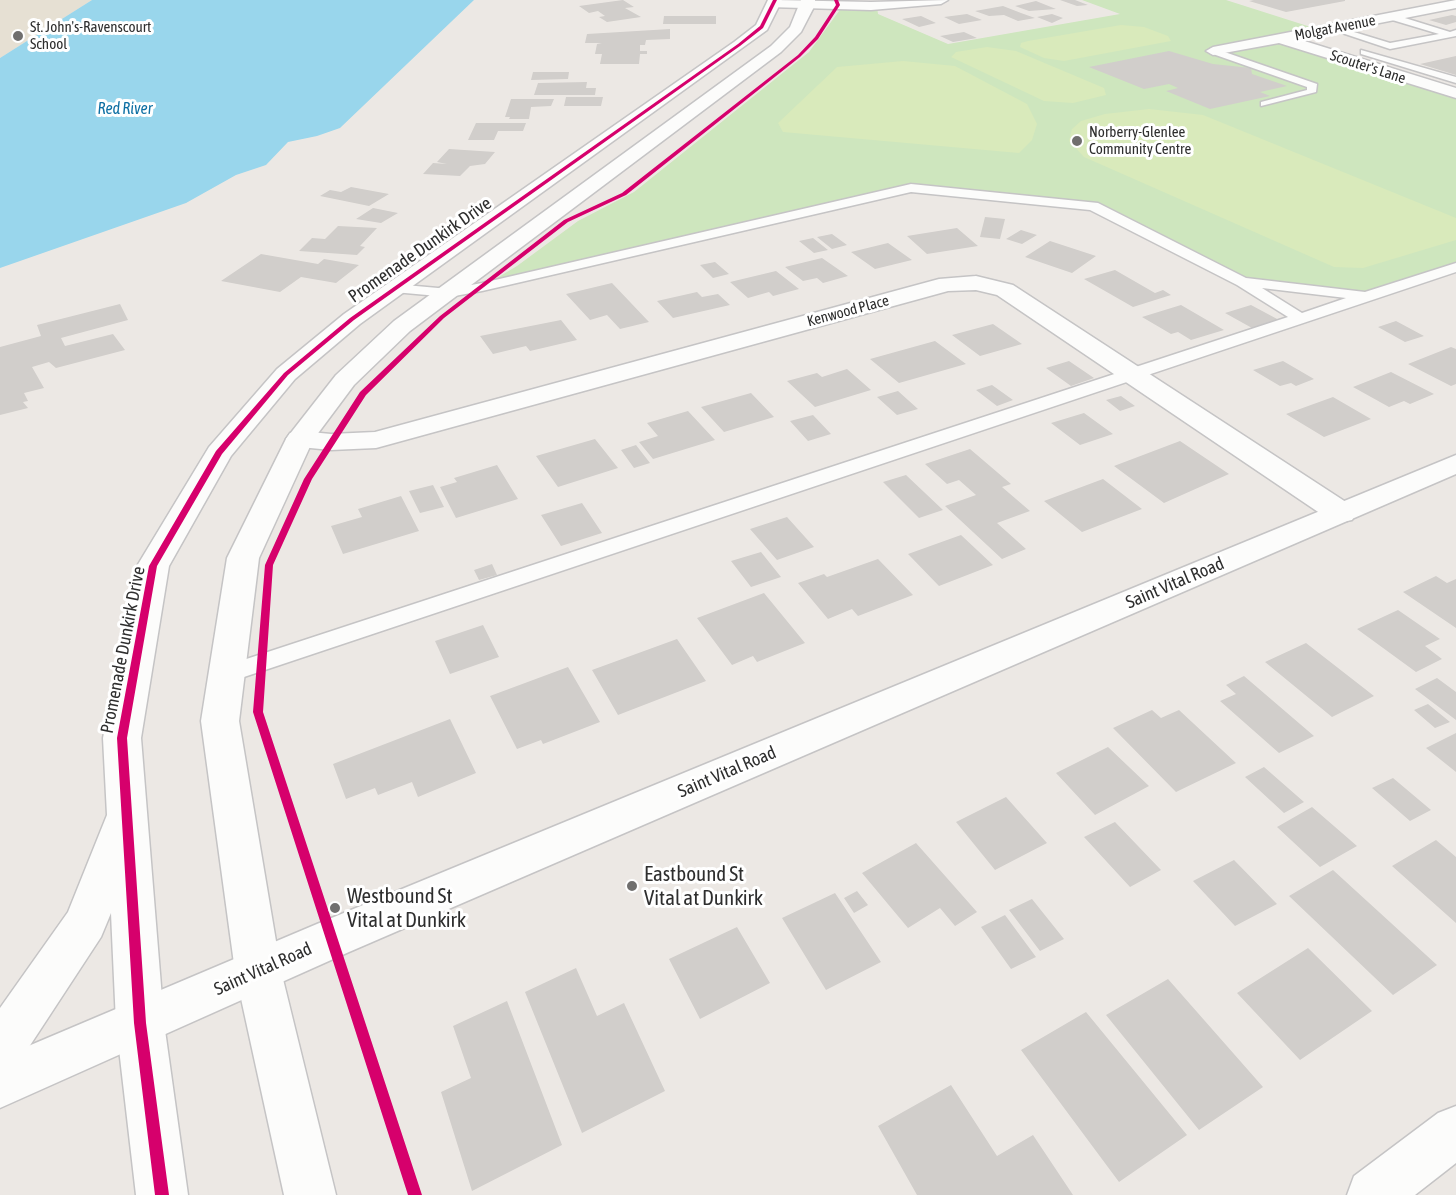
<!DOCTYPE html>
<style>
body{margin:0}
canvas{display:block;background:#ece8e4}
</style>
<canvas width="1456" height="1195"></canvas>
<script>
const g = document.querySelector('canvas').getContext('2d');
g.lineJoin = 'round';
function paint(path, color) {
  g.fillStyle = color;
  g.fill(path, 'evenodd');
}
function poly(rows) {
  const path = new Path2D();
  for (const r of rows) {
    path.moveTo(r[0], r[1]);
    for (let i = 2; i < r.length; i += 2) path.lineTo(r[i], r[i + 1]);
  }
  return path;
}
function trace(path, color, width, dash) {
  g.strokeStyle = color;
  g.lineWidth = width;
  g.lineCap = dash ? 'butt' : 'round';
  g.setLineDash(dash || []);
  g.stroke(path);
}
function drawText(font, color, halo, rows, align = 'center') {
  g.font = font + ' "Asap Condensed",sans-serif';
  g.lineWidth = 6;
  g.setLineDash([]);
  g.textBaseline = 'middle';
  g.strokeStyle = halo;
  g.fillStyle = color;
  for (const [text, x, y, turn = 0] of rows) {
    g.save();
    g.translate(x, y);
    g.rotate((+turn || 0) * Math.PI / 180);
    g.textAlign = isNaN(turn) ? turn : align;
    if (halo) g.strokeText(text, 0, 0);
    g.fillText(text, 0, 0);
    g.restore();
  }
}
const education = poly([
 [0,0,92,0,0,58]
]);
const green = poly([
 [1082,0,1226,0,1317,29,1277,38,1456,96,1456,262,1366,292,1242,282,1094,204,908,185,482,287,517,266,578,221,634,192,809,52,842,7,877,7,878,14,948,44,1120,14]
]);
const pitch = poly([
 [1121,25,1144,27,1168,36,1171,41,1064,61,1044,58,1020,47,1021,43,1028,41],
 [987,47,1016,51,1104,88,1106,95,1073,103,1044,101,951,57,956,52],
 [903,61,955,66,1027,104,1037,124,1032,140,1019,153,783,132,778,123,837,67],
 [1149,109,1203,115,1456,218,1456,240,1363,268,1334,267,1084,157,1069,141,1072,129,1081,121,1105,114]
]);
const water = poly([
 [92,0,474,0,340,128,317,136,288,142,266,165,236,175,186,203,0,268,0,58]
]);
const building = poly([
 [623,0,634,7,625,8,641,17,607,22,599,17,605,16,598,11,589,13,579,6],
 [1060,0,1075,0,1088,5,1077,6],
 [1254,0,1345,0,1345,1,1286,12,1249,1],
 [1036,1,1056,9,1029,11,1015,6],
 [1003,6,1021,13,1035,18,1018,21,1004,15,989,16,975,11],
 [967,14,982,20,959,24,944,17],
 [1052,14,1063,18,1052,23,1037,17],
 [1452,15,1456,16,1456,22,1446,25,1429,20],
 [664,16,716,16,716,24,663,24],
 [921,16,936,23,919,27,902,19],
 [670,29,670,39,646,40,645,45,640,45,640,51,647,51,647,54,640,54,639,64,600,64,602,54,595,54,597,44,602,43,585,43,587,34],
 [964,32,977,38,953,42,940,36],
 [1169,51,1213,64,1251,68,1252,74,1287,86,1260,92,1270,96,1210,109,1166,91,1178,88,1169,84,1144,89,1089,67],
 [1456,56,1456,75,1420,64],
 [533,72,569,72,568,79,531,80],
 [587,82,586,88,596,88,595,95,534,95,538,83],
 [566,97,603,97,601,106,564,106],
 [511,99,554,99,551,106,531,107,529,119,509,119,510,117,505,117],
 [476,123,526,123,523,131,498,131,494,140,468,140],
 [449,149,495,152,485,164,470,166,460,176,423,174,433,163,447,164,437,162],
 [351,187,389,194,369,206,320,196,330,190,341,192],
 [373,208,398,213,381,223,356,219],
 [985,217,1005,219,1000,239,980,237],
 [338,226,377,228,360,246,365,247,357,255,299,251,312,238,325,239],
 [957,228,978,246,927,254,907,236],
 [1021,230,1037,235,1022,244,1006,239],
 [832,234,847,245,832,249,817,237],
 [813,238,828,250,814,253,799,241],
 [1050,241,1096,256,1072,273,1025,257],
 [888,243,912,260,875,269,851,252],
 [261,254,318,264,324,259,359,265,336,283,301,277,280,292,221,281],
 [822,258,848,276,823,283,817,278,803,281,785,267],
 [715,262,729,274,713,278,700,265],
 [1115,270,1155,293,1163,290,1171,295,1133,307,1084,279],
 [776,271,799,289,773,296,769,292,748,298,730,282],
 [612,283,649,322,620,329,607,315,590,320,566,294],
 [697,292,702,297,718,294,730,305,673,318,657,301],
 [120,304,128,320,61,338,65,346,113,334,125,350,56,368,49,362,32,367,44,388,24,393,28,401,23,402,28,408,0,415,0,347,41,336,37,325],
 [1181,305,1224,330,1191,340,1178,332,1171,334,1142,317],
 [1251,305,1279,320,1252,328,1225,313],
 [561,320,577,340,530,351,526,346,493,354,480,336],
 [1396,321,1424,336,1405,342,1378,327],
 [993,324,1022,344,980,356,952,335],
 [935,341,966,364,899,383,870,359],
 [1451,347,1456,349,1456,384,1451,386,1408,364],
 [1069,361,1094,378,1071,386,1046,368],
 [1283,361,1314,379,1296,386,1291,383,1280,386,1253,370],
 [847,369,871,390,815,407,787,381,817,373,822,377],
 [1391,372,1434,394,1410,404,1404,401,1389,407,1353,387],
 [992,385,1013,400,997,406,976,390],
 [898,391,918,409,897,415,877,397],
 [751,393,774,417,724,432,701,407],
 [1121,396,1135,406,1120,411,1106,400],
 [1333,397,1371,419,1324,437,1286,414],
 [688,411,715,440,653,459,639,442,658,436,647,423],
 [1084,413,1113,434,1080,445,1051,423],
 [813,415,831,434,808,441,790,421],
 [595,439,618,468,558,487,536,456],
 [1180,441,1229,474,1164,503,1114,466],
 [636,445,650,463,634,468,621,450],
 [970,449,1011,484,1002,487,1030,511,997,523,1026,549,1002,559,945,506,976,495,959,480,947,484,925,464],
 [497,465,518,499,456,518,440,487,457,482,454,478],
 [906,475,943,510,919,518,883,482],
 [1103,479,1142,509,1082,532,1044,501],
 [433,485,444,507,420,513,409,491],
 [401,496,419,531,343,554,331,526,362,517,358,509],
 [582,503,602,533,561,546,541,515],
 [787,517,814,547,777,560,750,529],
 [961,535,993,565,939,586,908,554],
 [761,552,781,577,751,587,731,561],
 [878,559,913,595,858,616,852,609,828,619,798,583,824,574,827,577],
 [492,564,497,575,479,580,474,570],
 [1436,576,1447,583,1456,579,1456,628,1403,592],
 [764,593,805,643,757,662,753,656,732,665,697,618],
 [1398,610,1440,639,1425,646,1442,659,1416,672,1357,629],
 [483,625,499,657,450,674,435,641],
 [677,639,706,681,618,715,592,670],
 [1306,643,1374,696,1332,717,1265,662],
 [568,667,600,722,543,744,541,740,517,749,490,696],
 [1244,676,1314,736,1279,753,1220,701,1236,694,1226,685],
 [1437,678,1456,692,1456,720,1415,689],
 [1428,704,1450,722,1435,728,1414,710],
 [1152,710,1161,718,1179,710,1236,763,1176,792,1113,728],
 [450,719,476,773,418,797,412,782,378,795,375,788,346,799,333,764],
 [1456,733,1456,772,1426,748],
 [1108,747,1149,786,1095,815,1056,773],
 [1264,767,1304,802,1284,813,1245,777],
 [1393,778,1431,810,1410,821,1372,788],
 [1006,797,1047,843,995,870,956,822],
 [1312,807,1357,846,1320,867,1277,827],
 [1115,822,1161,870,1130,887,1084,837],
 [1436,840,1456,857,1456,923,1392,866],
 [916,843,977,912,955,926,940,908,908,928,862,873],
 [1234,860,1277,904,1235,926,1193,881],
 [1333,870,1437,965,1393,995,1289,896],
 [857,891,868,905,854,913,844,898],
 [835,893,881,962,826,990,782,918],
 [1032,899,1064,939,1040,951,1009,910],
 [1005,915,1036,957,1011,969,981,927],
 [737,927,770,983,700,1019,669,959],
 [1308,948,1372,1011,1300,1060,1237,993],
 [576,968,597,1016,624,1003,665,1091,582,1133,525,992],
 [1168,979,1263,1087,1199,1130,1106,1015],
 [507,1001,562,1145,472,1191,441,1092,471,1078,453,1026],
 [1086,1012,1187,1135,1119,1182,1021,1050],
 [951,1085,997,1156,1033,1135,1073,1195,917,1195,878,1126]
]);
const service = poly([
 [1392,14,1450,32,1456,30,1456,36,1390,49,1327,28,1331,25,1390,43,1439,34,1389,19,1389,15,1392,14],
 [1213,48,1317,84,1316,92,1261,106,1261,102,1307,90,1307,87,1210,53,1210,49,1213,48],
 [1361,50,1456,77,1456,83,1361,54,1361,50],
 [911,184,1098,203,1246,278,1365,292,1456,263,1456,272,235,680,227,682,219,680,216,674,219,668,1288,317,1237,285,1090,210,911,192,482,291,449,297,394,292,387,288,394,284,449,289,482,283,911,184],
 [1262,288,1346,298,1302,313,1262,288]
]);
const minor = poly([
 [774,0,871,2,948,0,941,4,871,10,769,7,767,4,774,0],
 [1456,0,1456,8,1298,39,1456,88,1456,98,1279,43,1213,55,1206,51,1213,47,1456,0],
 [976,276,1013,285,1352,506,1356,513,1352,520,1341,522,1330,520,997,295,976,290,948,291,376,448,331,450,300,447,290,445,286,439,290,433,300,431,331,434,375,432,939,279,976,276],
 [1456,1106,1456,1163,1415,1195,1347,1195,1354,1176,1438,1113,1456,1106]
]);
const tertiary = poly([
 [1456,455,1456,474,349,952,0,1108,0,1058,317,924,1456,455]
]);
const secondary = poly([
 [768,0,782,0,767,30,360,324,295,379,231,456,169,566,141,738,164,1023,188,1195,136,1195,116,1023,111,913,101,937,29,1047,17,1057,0,1063,0,1008,68,912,107,815,103,738,137,566,209,447,277,369,344,314,734,42,756,25,768,0],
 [801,0,815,0,815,5,801,32,781,52,410,331,354,385,313,440,259,558,239,721,281,971,336,1195,284,1195,235,971,201,721,227,558,286,439,336,375,394,321,771,46,790,27,801,0]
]);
const cycleway = poly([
 [773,0,777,0,763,28,740,46,354,320,288,375,222,454,157,566,127,738,146,1023,169,1195,155,1195,134,1023,117,738,149,566,216,451,284,373,350,318,738,44,760,26,773,0],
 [834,0,838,0,840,5,818,39,800,57,626,195,568,222,444,318,366,395,312,479,273,565,263,712,422,1195,408,1195,253,712,265,565,304,479,360,392,440,316,564,220,622,193,798,55,815,37,836,5,834,0]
]);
const markers = [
 [18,36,6,"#706f6e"],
 [1077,141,6,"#706f6e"],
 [632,886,6,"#706f6e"],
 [335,908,6,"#706f6e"]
];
const farPoinames = [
 ["St. John's-Ravenscourt",30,27],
 ["School",30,44],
 ["Norberry-Glenlee",1089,132],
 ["Community Centre",1089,149]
];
const farStreetnames = [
 ["Molgat Avenue",1335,28,-11],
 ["Scouter's Lane",1368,67,18],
 ["Kenwood Place",848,311,-15]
];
const farWaternames = [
 ["Red River",125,109]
];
const streetNames = [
 ["Promenade Dunkirk Drive",420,250,-35],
 ["Saint Vital Road",1175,583,-23],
 ["Promenade Dunkirk Drive",123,650,-79],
 ["Saint Vital Road",727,772,-23],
 ["Saint Vital Road",263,969,-24]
];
const nearPoinames = [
 ["Eastbound St",644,874],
 ["Vital at Dunkirk",644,898],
 ["Westbound St",347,896],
 ["Vital at Dunkirk",347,920]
];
paint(education, '#e6e0d3');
paint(green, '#cee6be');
paint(pitch, '#d9eabb');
paint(water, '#99d6ec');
paint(building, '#d1cecb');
trace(service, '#c5c4c5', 3);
trace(minor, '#c5c4c5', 3);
trace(tertiary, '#c5c4c5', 3);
trace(secondary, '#c5c4c5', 3);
paint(service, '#fcfcfb');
paint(minor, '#fcfcfb');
paint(tertiary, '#fcfcfb');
paint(secondary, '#fcfcfb');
paint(cycleway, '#d6006c');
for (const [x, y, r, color] of markers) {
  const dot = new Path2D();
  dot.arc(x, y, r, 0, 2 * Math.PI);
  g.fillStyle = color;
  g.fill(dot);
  trace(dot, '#fff', 2);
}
drawText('15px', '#2e2e2e', '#fff', farPoinames, 'left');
drawText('15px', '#2e2e2e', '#fff', farStreetnames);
drawText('italic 16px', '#0d6fa3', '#fff', farWaternames);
drawText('18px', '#2e2e2e', '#fff', streetNames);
drawText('21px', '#2e2e2e', '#fff', nearPoinames, 'left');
</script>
